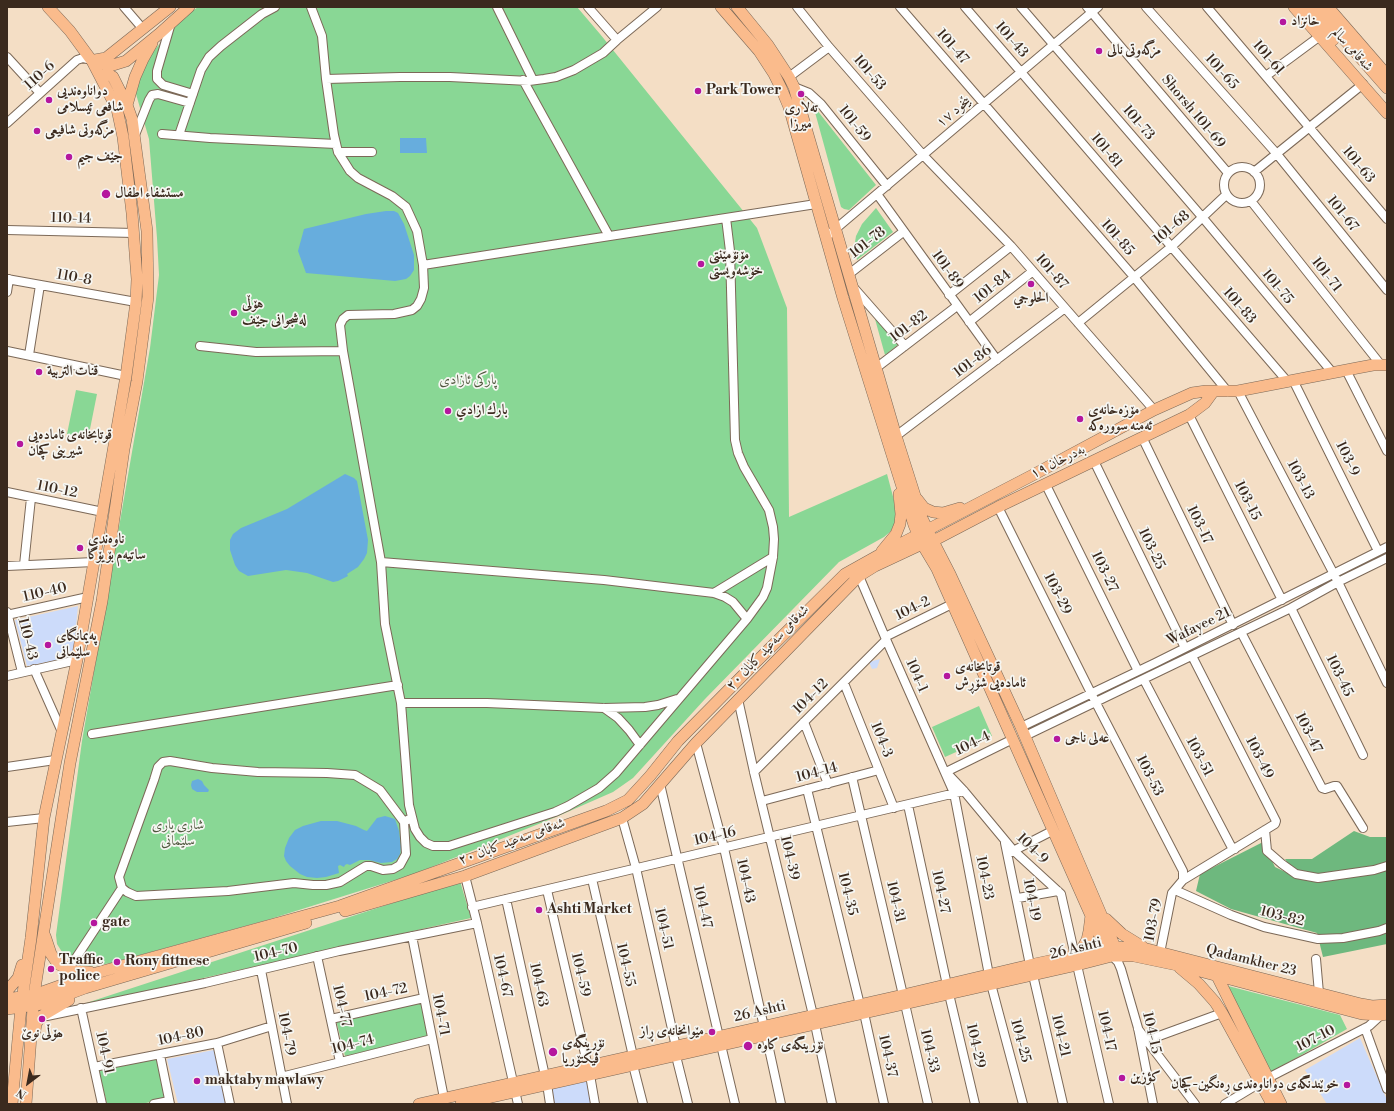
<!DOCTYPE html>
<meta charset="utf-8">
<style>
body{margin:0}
#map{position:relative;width:1394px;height:1111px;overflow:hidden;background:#f4dec5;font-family:"Libre Bodoni",serif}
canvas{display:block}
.frame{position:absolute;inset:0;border:8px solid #3b2a1e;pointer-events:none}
.north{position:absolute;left:8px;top:1063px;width:40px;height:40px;-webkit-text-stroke:3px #f6f6f2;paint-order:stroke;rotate:212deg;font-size:11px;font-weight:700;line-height:16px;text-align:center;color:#3b2a1e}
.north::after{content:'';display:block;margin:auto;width:14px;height:18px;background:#3b2a1e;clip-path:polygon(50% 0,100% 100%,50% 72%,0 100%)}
</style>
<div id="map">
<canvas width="1394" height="1111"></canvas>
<div class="frame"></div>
<div class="north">N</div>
</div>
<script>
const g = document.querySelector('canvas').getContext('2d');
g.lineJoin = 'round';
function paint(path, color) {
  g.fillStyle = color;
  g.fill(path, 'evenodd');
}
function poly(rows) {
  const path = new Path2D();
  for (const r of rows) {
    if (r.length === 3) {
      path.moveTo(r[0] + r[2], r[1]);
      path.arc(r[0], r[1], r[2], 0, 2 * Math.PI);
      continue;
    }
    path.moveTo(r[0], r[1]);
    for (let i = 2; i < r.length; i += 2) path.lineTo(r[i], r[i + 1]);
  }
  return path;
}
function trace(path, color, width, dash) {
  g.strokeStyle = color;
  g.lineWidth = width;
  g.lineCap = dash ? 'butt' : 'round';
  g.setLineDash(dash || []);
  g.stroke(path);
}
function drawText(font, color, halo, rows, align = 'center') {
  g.font = font + ' "Libre Bodoni",Amiri,serif';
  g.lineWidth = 3.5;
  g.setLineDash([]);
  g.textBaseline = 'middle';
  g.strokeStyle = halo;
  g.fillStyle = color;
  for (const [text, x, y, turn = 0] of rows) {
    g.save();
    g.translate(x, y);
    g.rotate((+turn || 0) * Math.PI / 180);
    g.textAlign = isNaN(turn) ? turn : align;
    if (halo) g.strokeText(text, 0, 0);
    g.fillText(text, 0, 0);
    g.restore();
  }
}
const built = poly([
 [78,606,73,657,27,666,15,620],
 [880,659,877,668,872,669,869,662],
 [1360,1038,1387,1100,1387,1104,1327,1104,1305,1070],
 [214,1050,227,1104,178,1104,167,1059],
 [590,1075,595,1104,550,1104,547,1084]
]);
const green = poly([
 [198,7,577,7,600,34,757,228,787,308,789,517,887,474,895,504,895,522,891,531,884,537,839,562,705,699,633,778,613,792,556,817,414,874,267,920,111,963,86,967,80,966,62,952,57,944,56,935,82,741,150,348,159,275,157,238,149,139,136,94,138,76,153,52,177,22],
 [813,105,876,185,849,210,844,209,841,207],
 [876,208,893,232,857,260,854,248,856,236,862,224],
 [876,319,898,345,885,355,875,319],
 [76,390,97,394,88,439,67,434],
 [979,706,992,736,945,757,932,727],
 [460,881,471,918,74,1007],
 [1228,986,1340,1015,1347,1029,1270,1073],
 [421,1001,430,1037,345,1056,336,1020],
 [157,1058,166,1099,141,1104,107,1104,99,1071]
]);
const forest = poly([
 [1354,831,1370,837,1387,837,1387,944,1323,957,1317,933,1231,909,1196,891,1200,874,1263,842,1275,867,1298,878,1285,859,1312,859]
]);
const water = poly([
 [400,138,426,138,427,153,400,153],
 [386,211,394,211,398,213,404,224,414,255,414,270,410,276,406,279,395,281,306,273,298,251,304,229,366,214],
 [345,474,354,478,357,481,368,540,367,553,364,559,358,567,347,574,348,576,338,581,333,582,307,573,286,570,248,576,239,571,235,565,230,550,230,540,233,534,241,528,287,509],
 [198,779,202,781,204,785,209,790,208,792,197,792,192,789,191,785,192,781],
 [385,816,395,819,399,831,401,847,400,854,397,859,392,862,381,863,369,860,360,860,350,865,347,864,345,865,344,867,340,865,338,866,339,873,326,877,317,878,307,877,300,874,290,866,286,861,284,856,285,848,289,838,295,830,303,826,321,821,337,821,356,826,364,830,367,831,377,818]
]);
const minor = poly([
 [124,7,143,29],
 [311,7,322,36,326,79,334,135,338,152,350,171,358,178,392,196,406,207,417,231,423,265,424,288,421,299,417,306,412,310,394,314,348,315,343,319,340,325,343,351,381,562,385,624,401,703,409,805,415,829,420,837,426,843,433,846,449,846,555,812,568,806,599,788,616,773,747,619,763,597,767,588,773,557,774,539,773,527,769,510,744,467,738,453,735,440,730,251,726,218],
 [497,7,533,80],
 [588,7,617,40,657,7],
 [797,7,829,47,923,155,1011,246,1154,410],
 [900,7,1134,277,1228,392],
 [965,7,1287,381],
 [1021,7,1203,218,1332,372],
 [1087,7,1228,173],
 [1146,7,1276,153,1387,290],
 [1207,7,1387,219],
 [171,23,157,71,157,79,163,85,193,94],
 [7,57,40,93],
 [1266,76,1320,36],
 [789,77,829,47],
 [326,79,400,77,450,77,529,81,544,79,556,77,574,70,603,53,617,40],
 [523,80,609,236],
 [794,87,809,93,821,104,887,186],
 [7,123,77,60,83,58,92,60],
 [162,134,210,138,336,144],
 [135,135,149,100,152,95,158,94,190,103],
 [179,135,201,70,209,57,221,46,262,14,275,7],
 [338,152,372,152],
 [1242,185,18],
 [1254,172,1363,84],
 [877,194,997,360],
 [1251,201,1381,365],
 [7,230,134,233],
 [826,237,1098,7],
 [423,265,816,204],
 [849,274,903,232],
 [7,279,136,302],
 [854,288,905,346],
 [7,292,9,279],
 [949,295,1011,246],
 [969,322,1033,271],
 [1078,323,1171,247,1226,195],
 [200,346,256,352,343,351],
 [7,351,126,376],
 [29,355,40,285],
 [876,368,957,306],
 [1346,370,1387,451],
 [1293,380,1378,551],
 [1238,391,1338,582,1387,683],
 [1189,415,1282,600],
 [896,436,1065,308],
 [1142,437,1233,625],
 [1094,461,1185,648],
 [1046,485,1138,671],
 [7,492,103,512],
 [998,507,1095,701,1183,871,1183,880,1172,893,1160,953],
 [381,562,604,580,714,593,725,597,733,602,747,619],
 [24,565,31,498],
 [7,566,94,562],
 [859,576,885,637,954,793,989,975],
 [714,593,773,557],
 [1291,608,1363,755],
 [7,612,22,672],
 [7,615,88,597],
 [1241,632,1322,788,1325,789,1334,786,1337,786,1363,828],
 [885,637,952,604],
 [34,669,62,732],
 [7,676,77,660],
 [1144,680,1231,846,1235,849],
 [844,683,894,808],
 [738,699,754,772,813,1015,832,1104],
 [401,703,487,703,604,708,645,707,658,705,677,699],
 [604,708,618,718,629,730,640,745],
 [804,722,828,784],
 [1021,727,1155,663,1387,547],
 [92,734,398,685],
 [1025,736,1291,608,1338,582,1387,558],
 [1013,739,946,772,964,791,1013,850,1061,894,1075,956],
 [696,743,724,848,764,1027],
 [7,767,55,760],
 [754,772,886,640],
 [852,777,903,995],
 [660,784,719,1037],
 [807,789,860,1005],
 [762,801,879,770],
 [908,805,947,985],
 [622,818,636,868,676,1047],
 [7,822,44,818],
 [404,822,380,790,355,775,327,773,258,772,212,768,170,761,163,762,158,767,154,780,119,877,122,888,127,892,136,896,228,891,294,883,313,885,326,885,340,882,361,869,366,866,371,866,383,870,393,869,400,865,406,854,404,822,411,818],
 [1265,830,1267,851,1282,864,1296,874,1318,878,1374,870,1387,866],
 [1005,843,1030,965],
 [1009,853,1054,830],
 [465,876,477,923,518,1104],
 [592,879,633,1056],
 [1183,880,1275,824,1276,821,1192,656],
 [547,890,588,1067],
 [1175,890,1231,915,1264,927,1318,939,1343,938,1379,931,1387,928],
 [1018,898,1058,891],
 [506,899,545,1076],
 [472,907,964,791],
 [412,936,444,1098],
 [317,956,340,1062],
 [1112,956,1118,962,1121,969,1138,1028,1153,1104],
 [1316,959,1319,993],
 [1077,965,1109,1104],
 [68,970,122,888],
 [261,970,287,1104],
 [1033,975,1063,1104],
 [991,984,1023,1104],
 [949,994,975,1104],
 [905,1004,928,1104],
 [81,1008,102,1104],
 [864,1013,884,1104],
 [47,1016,205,983,339,951,477,923],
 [331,1019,424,998],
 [1365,1028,1387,1089],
 [1138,1029,1195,1104],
 [766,1035,781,1104],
 [1148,1040,1222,1013],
 [217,1043,230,1104],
 [721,1045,735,1104],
 [160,1055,170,1104],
 [676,1056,688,1104],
 [633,1065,643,1104],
 [94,1067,217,1043,272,1026],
 [590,1075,595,1104],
 [281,1077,432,1039],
 [547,1084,550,1104],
 [154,1104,169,1101],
 [1225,1104,1268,1078,1369,1026,1381,1015]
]);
const major = poly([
 [721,7,759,51,774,74,781,88,789,107,843,298,914,525,922,544,937,569,1100,936,1112,956],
 [737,7,768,45,789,77,794,87,896,436,922,518,933,541,950,574,1021,727,1115,947,1120,955],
 [1294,7,1387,113],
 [1305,7,1333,40],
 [1316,7,1387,88],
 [1328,7,1387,75],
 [95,60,106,58,170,7],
 [92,61,107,64,113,65,126,61,159,34,189,7],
 [127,105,135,77,143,59,152,43],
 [917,499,924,508,933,512,943,513,960,508],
 [882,551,896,534,900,524,901,514,899,494],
 [345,911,465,876,622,818,643,804,696,743,859,576,875,566,922,544,933,541,998,507,1189,415,1205,403,1213,392],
 [1106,919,1122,934,1143,947],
 [45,936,51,954,58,964,72,971,90,972],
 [1078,956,1087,940,1089,931,1091,915],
 [1180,968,1199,984,1215,1002,1222,1013,1272,1104],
 [1215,972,1281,1104],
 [7,991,18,978,22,965],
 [7,999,34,995,96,973,340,906,606,811,628,800,650,776,678,741,753,665,845,574,879,555,1031,476,1154,410,1192,393,1206,391,1238,391,1357,368,1373,365,1387,365],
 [7,1009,42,1004,85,988,306,923],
 [35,1031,36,1024,40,1017,69,1000],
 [12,1104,21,1007,31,938,44,818,77,660,126,376,136,302,137,279,132,213,123,137,117,109,92,61,70,31,48,7],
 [26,1104,34,995,44,930,70,763,102,601,124,449,137,381,148,297,147,231,132,119,127,105,113,77,108,74,105,74,101,78],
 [419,1104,903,995,1030,965,1115,947,1147,949,1361,1004,1372,1006,1387,1005],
 [461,1104,1077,965,1112,956,1134,956,1177,965,1362,1014,1381,1015,1387,1014]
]);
const markers = [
 [1283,22,4,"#b5179e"],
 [1099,51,4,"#b5179e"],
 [698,91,4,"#b5179e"],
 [801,94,4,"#b5179e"],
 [49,100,4,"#b5179e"],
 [37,131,4,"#b5179e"],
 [69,157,4,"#b5179e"],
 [106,194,5,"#b5179e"],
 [701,264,4,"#b5179e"],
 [1031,284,4,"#b5179e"],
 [234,313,4,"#b5179e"],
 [39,372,4,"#b5179e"],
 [448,411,4,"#b5179e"],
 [1080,419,4,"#b5179e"],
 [20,444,4,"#b5179e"],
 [80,548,4,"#b5179e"],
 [48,645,4,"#b5179e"],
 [947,676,4,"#b5179e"],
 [1057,739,4,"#b5179e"],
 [539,910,4,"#b5179e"],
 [94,923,4,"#b5179e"],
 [117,962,4,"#b5179e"],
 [51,969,4,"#b5179e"],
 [42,1019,4,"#b5179e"],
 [712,1032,4,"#b5179e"],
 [748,1046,5,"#b5179e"],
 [553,1052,5,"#b5179e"],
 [1122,1078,4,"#b5179e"],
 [197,1081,4,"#b5179e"],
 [1347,1085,4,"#b5179e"]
];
const poiNames = [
 ["خانزاد",1291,22],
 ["مزگەوتی نالی",1107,51],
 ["Park Tower",706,91],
 ["دواناوەندیی",57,92],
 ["شافعی ئیسلامی",57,108],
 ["تەلاری",801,109,"center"],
 ["میرزا",801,125,"center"],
 ["مزگەوتی شافیعی",45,131],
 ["جێف جیم",77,157],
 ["مستشفاء اطفال",115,194],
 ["مۆنۆمێنتی",709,256],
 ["خۆشەویستی",709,272],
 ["الحلوجي",1031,299,"center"],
 ["هۆڵی",242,305],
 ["لەشجوانی جێف",242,321],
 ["قنات التربیة",47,372],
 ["بارك ازادي",456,411],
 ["مۆزەخانەی",1088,411],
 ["ئەمنە سوورەکە",1088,427],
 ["قوتابخانەی ئامادەیی",28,436],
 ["شیرینی کچان",28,452],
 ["ناوەندی",88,540],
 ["ساتیەم بۆ یۆگا",88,556],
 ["پەیمانگای",56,637],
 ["سلێمانی",56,653],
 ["قوتابخانەی",955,668],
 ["ئامادەیی شۆڕش",955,684],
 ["عەلی ناجی",1065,739],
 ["Ashti Market",547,910],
 ["gate",102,923],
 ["Traffic",59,961],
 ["police",59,977],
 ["Rony fittnese",125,962],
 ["مێوانخانەی ڕاز",704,1032,"right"],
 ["ھۆڵی نوێ",42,1034,"center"],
 ["نۆرینگەی",562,1044],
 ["ڤیکتۆریا",562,1060],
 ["نۆرینگەی کاوە",757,1046],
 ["كؤزين",1130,1078],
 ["maktaby mawlawy",205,1081],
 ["خوێندنگەی دواناوەندی ڕەنگین-کچان",1339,1085,"right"]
];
const streetNames = [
 ["101-43",1011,40,49],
 ["101-47",952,47,49],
 ["شەقامی سالم",1352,50,48],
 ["101-61",1268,58,49],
 ["101-65",1221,72,48],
 ["101-53",869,73,49],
 ["110-6",40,76,-42],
 ["بێخود ١٧",954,112,-40],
 ["Shorsh 101-69",1193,112,50],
 ["101-73",1138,123,49],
 ["101-59",854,124,51],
 ["101-81",1106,151,50],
 ["101-63",1358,165,50],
 ["101-67",1342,214,51],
 ["110-14",71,219,1],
 ["101-68",1172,228,-41],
 ["101-85",1117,238,49],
 ["101-78",868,243,-38],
 ["101-89",947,270,54],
 ["101-87",1051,272,49],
 ["101-71",1326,275,52],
 ["110-8",74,278,10],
 ["101-84",993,287,-39],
 ["101-75",1277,287,50],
 ["101-83",1239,306,49],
 ["101-82",909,327,-37],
 ["101-86",973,362,-37],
 ["103-9",1347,459,64],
 ["بەدرخان ١٩",1058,462,-26],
 ["103-13",1300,480,62],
 ["110-12",57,490,11],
 ["103-15",1247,501,63],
 ["103-17",1199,525,64],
 ["103-25",1151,549,64],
 ["103-27",1104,572,64],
 ["110-40",45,593,-13],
 ["103-29",1057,594,63],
 ["104-2",913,609,-26],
 ["Wafayee 21",1199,627,-26],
 ["110-43",27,639,76],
 ["شەقامی سەعید کابان ٢٠",768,648,-46],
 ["104-1",916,676,66],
 ["103-45",1339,676,64],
 ["104-12",811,697,-45],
 ["103-47",1308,733,63],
 ["104-3",881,740,68],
 ["104-4",973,744,-26],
 ["103-51",1199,757,62],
 ["103-49",1259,758,63],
 ["104-14",817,773,-15],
 ["103-53",1149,776,63],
 ["104-16",715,837,-13],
 ["شەقامی سەعید کابان ٢٠",512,842,-20],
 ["104-9",1032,849,44],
 ["104-39",789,858,77],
 ["104-23",984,878,79],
 ["104-43",745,881,78],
 ["104-27",940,892,78],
 ["104-35",847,894,76],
 ["104-19",1031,900,79],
 ["104-31",895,902,77],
 ["104-47",702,907,77],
 ["103-82",1282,917,14],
 ["103-79",1154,920,-79],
 ["104-51",663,929,77],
 ["26 Ashti",1076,949,-14],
 ["104-70",276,953,-13],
 ["Qadamkher 23",1251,961,14],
 ["104-55",625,965,77],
 ["104-59",580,975,77],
 ["104-67",502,976,77],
 ["104-63",538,985,78],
 ["104-72",386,993,-12],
 ["104-77",341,1006,77],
 ["26 Ashti",760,1012,-13],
 ["104-71",440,1015,79],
 ["104-17",1106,1031,77],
 ["104-15",1151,1033,77],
 ["104-79",286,1034,79],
 ["104-21",1060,1036,77],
 ["104-80",181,1037,-12],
 ["107-10",1316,1039,-27],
 ["104-25",1020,1041,75],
 ["104-74",353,1045,-14],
 ["104-29",975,1046,77],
 ["104-33",929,1051,77],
 ["104-91",104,1053,78],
 ["104-37",887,1056,77]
];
const parkNames = [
 ["پارکی ئازادی",468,381],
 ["شاری یاری",178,826],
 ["سلێمانی",178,842]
];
paint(built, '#ccdbfa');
paint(green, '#89d795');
paint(forest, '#6eb87e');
paint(water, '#67addd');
trace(minor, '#7c6958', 10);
trace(major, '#7c6958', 12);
trace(minor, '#fff', 8);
trace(major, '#fabb8c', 11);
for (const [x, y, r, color] of markers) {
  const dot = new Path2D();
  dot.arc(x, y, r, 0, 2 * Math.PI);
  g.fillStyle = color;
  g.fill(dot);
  trace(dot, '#f6f6f2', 1.5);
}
drawText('bold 14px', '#3b2a1e', '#f6f6f2', poiNames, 'left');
drawText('14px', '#3b2a1e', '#f6f6f2', streetNames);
drawText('14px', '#4e553c', '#f6f6f2', parkNames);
</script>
